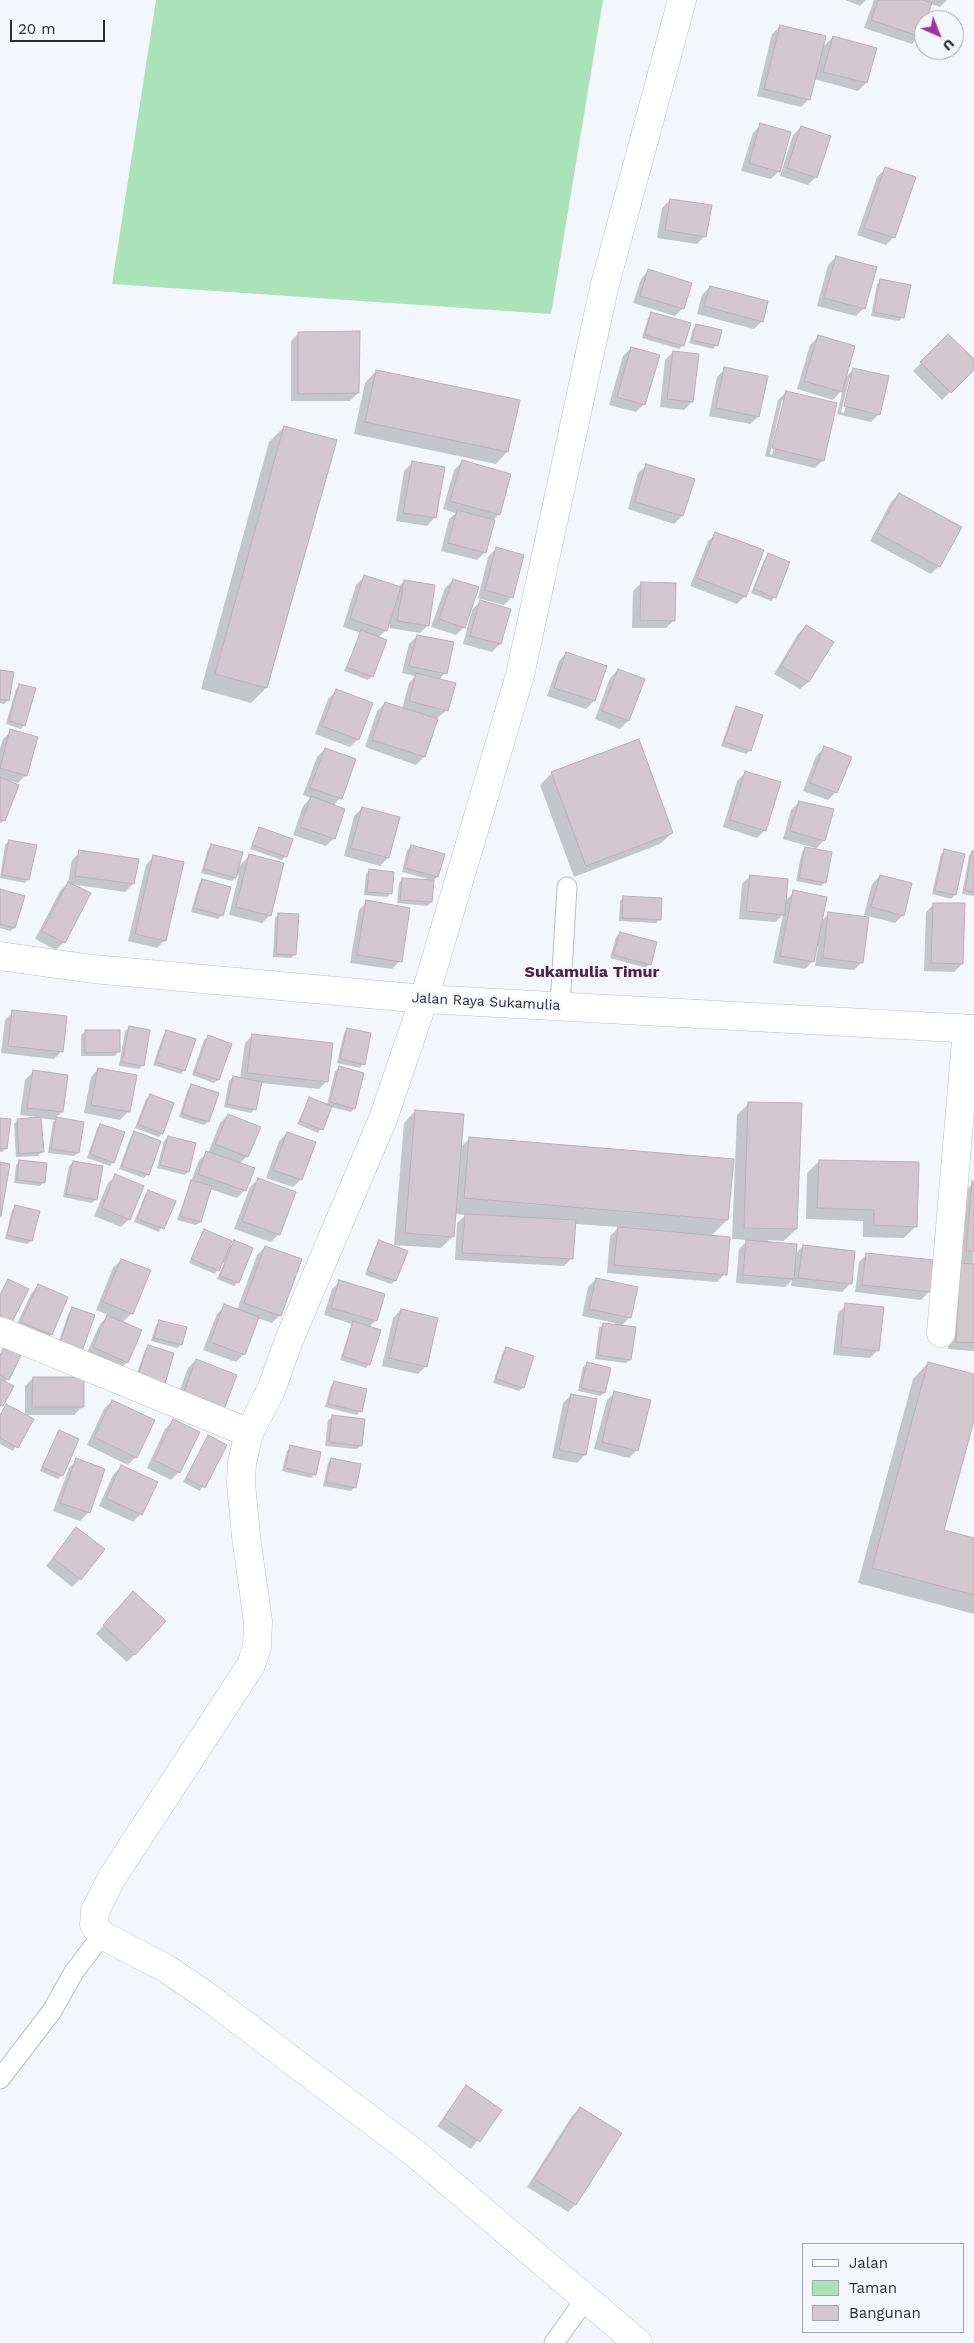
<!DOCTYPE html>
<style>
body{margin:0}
#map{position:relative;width:974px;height:2343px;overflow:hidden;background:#f3f7fd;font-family:"Work Sans",sans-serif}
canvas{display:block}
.legend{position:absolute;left:802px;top:2243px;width:162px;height:90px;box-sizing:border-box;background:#f3f7fd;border:1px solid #a3a6ab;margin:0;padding:6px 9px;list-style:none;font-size:15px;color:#2a2d31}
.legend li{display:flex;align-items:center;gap:10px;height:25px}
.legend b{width:25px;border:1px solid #a3a6ab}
.north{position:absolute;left:914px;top:10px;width:50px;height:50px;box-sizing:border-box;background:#f3f7fd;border:1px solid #a3a6ab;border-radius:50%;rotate:136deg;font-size:14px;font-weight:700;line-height:20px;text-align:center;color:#2a2d31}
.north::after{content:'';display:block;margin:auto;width:18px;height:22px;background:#a03697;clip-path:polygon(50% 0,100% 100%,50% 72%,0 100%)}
.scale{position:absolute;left:10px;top:20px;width:95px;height:22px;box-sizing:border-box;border:2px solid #2a2d31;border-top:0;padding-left:6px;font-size:15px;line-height:18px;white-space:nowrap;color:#2a2d31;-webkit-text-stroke:4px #f3f7fd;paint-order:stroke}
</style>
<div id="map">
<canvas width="974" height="2343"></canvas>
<ul class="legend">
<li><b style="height:6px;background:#fff"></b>Jalan</li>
<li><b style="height:14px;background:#aae3b9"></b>Taman</li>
<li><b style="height:14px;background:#d3c7cf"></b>Bangunan</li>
</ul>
<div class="north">U</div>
<div class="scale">20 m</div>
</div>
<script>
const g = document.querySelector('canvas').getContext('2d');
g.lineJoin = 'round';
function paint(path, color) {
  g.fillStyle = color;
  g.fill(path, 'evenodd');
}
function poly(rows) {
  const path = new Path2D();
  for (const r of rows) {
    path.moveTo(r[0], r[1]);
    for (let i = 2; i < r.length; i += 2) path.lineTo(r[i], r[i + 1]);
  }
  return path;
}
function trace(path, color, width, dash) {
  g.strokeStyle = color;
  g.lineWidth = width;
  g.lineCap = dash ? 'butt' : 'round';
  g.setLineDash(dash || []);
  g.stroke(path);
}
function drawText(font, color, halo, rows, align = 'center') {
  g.font = font + ' "Work Sans",sans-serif';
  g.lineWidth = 4;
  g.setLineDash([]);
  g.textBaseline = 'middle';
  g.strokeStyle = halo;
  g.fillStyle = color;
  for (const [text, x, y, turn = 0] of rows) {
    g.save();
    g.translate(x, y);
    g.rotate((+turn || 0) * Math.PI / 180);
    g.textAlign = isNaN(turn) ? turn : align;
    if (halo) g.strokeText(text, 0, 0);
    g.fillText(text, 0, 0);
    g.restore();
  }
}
const green = poly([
 [156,0,603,0,551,314,112,284]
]);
const shadow = poly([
 [845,0,866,0,860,6],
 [874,0,947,0,940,7,931,4,920,36,912,44,864,28],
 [780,26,822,48,833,37,866,83,858,91,814,79,809,99,801,107,757,96,772,34],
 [761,125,779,171,771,179,741,171,753,133],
 [801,127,816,177,808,185,780,176,793,135],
 [885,169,894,237,886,245,857,235,877,177],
 [670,200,705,236,697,244,657,238,662,208],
 [836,257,864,308,856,316,817,306,828,265],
 [648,271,683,308,675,316,633,303,641,279],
 [881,281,903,317,899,321,871,316,877,284],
 [710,287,762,321,754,329,697,314,702,295],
 [652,314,683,345,679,349,642,338,648,318],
 [697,325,716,345,713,349,689,343,693,329],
 [299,333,358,393,350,401,291,401,291,341],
 [948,336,974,361,974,368,942,400,913,371],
 [818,337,844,379,854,369,879,414,871,422,837,414,843,389,833,400,797,389,810,345],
 [850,377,853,377,844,413,841,412],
 [631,348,644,404,636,412,609,405,623,356],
 [673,352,692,402,684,410,660,407,665,360],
 [725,369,758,417,750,424,709,416,717,377],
 [376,371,518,401,507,452,496,464,354,434,365,383],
 [786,392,823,460,815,468,765,456,778,400],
 [782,400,785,400,772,455,770,454],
 [284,427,266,688,251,703,201,689,269,442],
 [462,462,499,514,494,519,485,552,477,560,441,551,449,519,456,513,443,509,454,470],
 [412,463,443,468,434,518,427,526,396,521,404,471],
 [646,466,682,516,674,524,628,509,638,473],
 [899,494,960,527,939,566,931,574,870,541,891,502],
 [716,534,745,596,737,604,690,586,708,541],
 [496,549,512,597,504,605,478,598,488,557],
 [768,555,775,597,771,601,751,593,765,558],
 [364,577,398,587,404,581,428,625,420,633,390,628,390,619,386,630,378,638,372,676,368,680,344,671,361,633,343,627,356,585],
 [453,580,464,627,456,635,431,627,445,588],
 [641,583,674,620,666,628,632,628,633,591],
 [480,602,509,610,500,644,492,652,463,644,472,610],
 [806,626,832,643,808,682,800,689,774,674,798,634],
 [417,636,445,673,439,680,447,710,437,718,424,757,416,765,365,747,377,711,385,703,402,709,409,683,415,676,402,673,409,644],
 [566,653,605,667,594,701,586,709,547,696,559,661],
 [618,670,628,721,620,729,595,719,610,678],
 [0,671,8,700,4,704,0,703],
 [20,685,24,725,21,729,6,724,16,689],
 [336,691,358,739,350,747,315,734,328,699],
 [737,708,750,750,746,754,721,746,733,712],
 [11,731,26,775,18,783,8,780,4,820,0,824,0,748,3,739],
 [824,748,836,792,828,800,803,791,816,756],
 [325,749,340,798,333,806,334,838,326,846,293,835,303,806,311,798,303,795,317,757],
 [552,773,672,833,660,844,574,877,540,785],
 [745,773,765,830,757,838,723,827,737,781],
 [799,802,824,840,815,850,825,882,821,886,796,881,802,852,805,848,814,850,815,848,783,839,791,810],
 [362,808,388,858,380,866,344,856,354,816],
 [259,828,286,856,282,860,250,849],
 [9,841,28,879,25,883,0,878,5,845],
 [212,845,238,867,249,856,270,915,262,923,229,915,239,874,232,881,201,873,208,849],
 [411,846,437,877,434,880,431,902,427,906,397,903,399,883,403,879,432,880,402,872,407,850],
 [944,851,963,855,955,895,951,899,932,894,941,854],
 [80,852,133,884,125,892,70,884,64,942,56,950,35,939,60,891,68,883,72,860],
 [972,852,974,852,974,896,962,894,969,856],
 [153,857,165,940,157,948,128,941,146,865],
 [369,871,391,893,387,897,364,895,366,874],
 [750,876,785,901,794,892,821,922,829,913,862,962,854,970,815,966,818,946,816,945,813,961,805,969,773,963,783,915,775,922,739,919,742,884],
 [880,876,903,915,895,923,864,915,872,884],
 [202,880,222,915,218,919,191,912,199,884],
 [0,891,14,928,10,931,0,928],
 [624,897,660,919,656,923,619,921,620,901],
 [367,902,400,961,392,969,350,963,359,910],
 [934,904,962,964,954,972,924,971,926,912],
 [279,914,295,954,291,958,273,957,275,918],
 [620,933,649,964,646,968,610,958,616,937],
 [13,1012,62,1051,54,1059,1,1053,5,1020],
 [129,1028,143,1065,139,1069,119,1066,125,1031],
 [347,1029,363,1064,360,1068,337,1063,344,1033],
 [85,1032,118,1052,115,1056,81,1056,81,1035],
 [166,1032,184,1070,181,1074,153,1065,163,1036],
 [253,1035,327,1081,319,1089,260,1083,255,1109,251,1113,224,1107,229,1081,233,1077,240,1079,245,1043],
 [208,1037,218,1080,214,1083,192,1075,204,1040],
 [339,1068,354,1108,351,1112,331,1107,318,1133,297,1124,309,1099,327,1105,335,1071],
 [98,1069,128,1112,120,1120,84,1113,91,1077],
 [33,1072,62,1112,55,1118,83,1123,78,1153,74,1156,48,1153,53,1122,55,1120,40,1118,42,1152,38,1156,16,1157,14,1124,18,1120,37,1117,20,1115,25,1080],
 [192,1085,208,1122,204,1125,179,1117,188,1089],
 [150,1096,162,1133,159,1137,135,1128,146,1099],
 [749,1103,796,1229,784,1241,768,1240,768,1242,795,1254,803,1246,850,1284,842,1292,791,1286,792,1280,785,1287,736,1283,739,1249,748,1240,732,1239,737,1115],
 [415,1111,460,1148,470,1138,727,1220,710,1237,725,1274,717,1282,607,1273,610,1236,619,1227,575,1224,572,1258,564,1266,455,1260,457,1223,466,1215,455,1214,453,1236,441,1248,394,1245,404,1123],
 [228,1115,247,1156,239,1164,245,1190,237,1198,210,1189,200,1222,196,1225,177,1220,199,1160,208,1153,220,1123],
 [0,1119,6,1148,2,1152,0,1152],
 [101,1125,113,1162,110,1166,87,1158,97,1129],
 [134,1133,148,1174,144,1178,119,1169,131,1136],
 [287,1133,301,1179,293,1187,266,1178,279,1141],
 [168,1137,188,1171,185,1175,157,1168,164,1141],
 [19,1161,44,1182,40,1186,14,1183,16,1165],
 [819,1161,916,1226,904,1238,863,1237,863,1221,806,1219,807,1173],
 [73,1162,96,1199,92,1203,63,1197,69,1166],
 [116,1176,129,1219,121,1227,94,1216,108,1183],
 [258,1179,279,1234,271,1242,234,1229,250,1187],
 [973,1183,974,1351,948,1349,953,1272,963,1263,955,1262,961,1195],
 [149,1192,174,1202,159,1232,134,1222,145,1195],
 [15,1207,31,1241,27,1244,5,1239,12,1210],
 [204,1231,227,1249,235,1242,238,1282,234,1286,217,1279,224,1263,221,1262,215,1274,189,1263],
 [380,1241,406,1251,395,1281,391,1284,365,1275,376,1245],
 [265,1247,280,1315,272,1323,257,1318,244,1354,236,1362,203,1350,217,1314,225,1306,237,1310,257,1255],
 [867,1254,933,1261,929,1292,921,1300,855,1292,859,1262],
 [121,1260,132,1313,123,1322,127,1362,119,1370,86,1355,100,1324,109,1315,96,1310,113,1268],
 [596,1279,630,1317,621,1326,630,1360,626,1363,595,1359,599,1328,603,1324,615,1325,615,1323,582,1316,588,1287],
 [340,1281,383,1295,375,1321,369,1327,369,1364,366,1368,340,1360,352,1324,324,1315,332,1289],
 [38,1286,67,1297,51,1335,43,1342,14,1330,31,1294],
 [846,1305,878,1350,870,1358,833,1355,838,1313],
 [73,1308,93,1315,57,1347,69,1312],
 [401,1310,426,1366,418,1374,382,1366,393,1318],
 [160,1321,181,1345,177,1348,151,1341,156,1325],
 [148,1346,173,1353,134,1382,145,1350],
 [5,1348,8,1379,4,1382,12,1386,0,1408,0,1354],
 [506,1349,533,1357,523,1388,519,1391,493,1383,503,1352],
 [196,1360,214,1419,174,1405,188,1368],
 [928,1363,974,1376,974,1417,943,1531,974,1539,974,1614,858,1583,913,1379],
 [587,1364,604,1393,600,1396,578,1391,583,1367],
 [33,1378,82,1407,74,1415,25,1415,25,1386],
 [334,1382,360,1411,357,1415,325,1407,331,1386],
 [615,1392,637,1450,629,1458,594,1449,607,1400],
 [571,1395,596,1400,585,1455,577,1463,552,1458,563,1403],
 [112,1401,136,1457,128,1465,87,1445,104,1409],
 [6,1406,32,1419,13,1451,0,1444,0,1414],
 [332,1417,361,1445,357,1449,325,1446,328,1420],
 [173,1421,179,1472,171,1480,147,1468,165,1429],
 [59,1432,62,1475,58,1479,40,1471],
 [209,1437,226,1446,200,1491,183,1482],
 [291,1447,315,1474,311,1478,282,1471,287,1451],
 [331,1459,355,1487,351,1491,323,1486,328,1463],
 [77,1460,104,1470,88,1513,80,1521,53,1511,69,1468],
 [121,1467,141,1514,133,1522,99,1506,113,1475],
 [76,1529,80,1579,72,1587,46,1566],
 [126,1601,135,1654,127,1662,96,1634],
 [466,2086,501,2110,471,2149,437,2126],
 [580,2108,575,2205,568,2212,527,2187,572,2116]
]);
const building = poly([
 [878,0,923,0,932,3,926,20,924,20,921,37,871,20,878,0],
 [780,25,826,36,810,100,764,89,780,25],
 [833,36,877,48,867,83,823,72,833,36],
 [760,123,791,132,780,172,749,163,760,123],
 [801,126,831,136,817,178,787,168,801,126],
 [885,167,916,177,895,238,864,228,885,167],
 [670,199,712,205,706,237,665,230,670,199],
 [836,256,877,267,865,309,824,298,836,256],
 [648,269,692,283,684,309,640,296,648,269],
 [880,279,911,285,904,318,874,312,880,279],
 [710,286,768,301,763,322,704,306,710,286],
 [651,312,691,323,684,346,645,335,651,312],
 [696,324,722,330,718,346,692,340,696,324],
 [360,331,359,393,298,394,298,332,360,331],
 [948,334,974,359,974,370,951,393,920,362,948,334],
 [818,335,855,346,842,392,804,381,818,335],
 [631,347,660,355,645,405,617,397,631,347],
 [673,351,699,354,693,402,667,399,673,351],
 [724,367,768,376,759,417,716,408,724,367],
 [853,368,889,376,880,415,844,406,853,368],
 [376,370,520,400,508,452,365,422,376,370],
 [786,391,837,403,824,461,772,448,786,391],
 [284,426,337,440,267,688,215,674,284,426],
 [462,460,511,474,500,515,450,501,462,460],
 [412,461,445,467,436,518,403,513,412,461],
 [646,464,695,479,683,516,635,502,646,464],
 [899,493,962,527,940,567,877,533,899,493],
 [457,510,495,520,486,553,448,543,457,510],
 [715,532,764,550,746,597,697,578,715,532],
 [496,547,524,555,513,598,485,590,496,547],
 [768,553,790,562,776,598,754,589,768,553],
 [364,575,401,587,387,631,350,619,364,575],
 [453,579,479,587,465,628,439,619,453,579],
 [404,580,435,585,429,626,397,621,404,580],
 [641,582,676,583,675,621,640,620,641,582],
 [480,600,511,609,501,644,470,636,480,600],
 [806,625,834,642,809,682,781,666,806,625],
 [361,630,387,640,373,677,347,667,361,630],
 [417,635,454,642,447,674,409,666,417,635],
 [566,652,607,666,595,701,554,688,566,652],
 [618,669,645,679,629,721,602,711,618,669],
 [0,670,14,672,9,701,0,699,0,670],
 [416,673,456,683,448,711,409,701,416,673],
 [19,684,36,688,25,726,9,721,19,684],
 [336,689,373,703,359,740,322,726,336,689],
 [385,702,438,719,425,757,372,740,385,702],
 [736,706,763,715,751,751,724,742,736,706],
 [10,729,38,737,27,776,0,768,10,729],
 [639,739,673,833,586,866,551,772,639,739],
 [824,746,852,757,837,793,810,783,824,746],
 [325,748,356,759,342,799,310,788,325,748],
 [745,771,781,782,766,831,730,820,745,771],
 [0,777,19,785,5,821,0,819,0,777],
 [311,796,345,809,335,839,300,827,311,796],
 [799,801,834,809,825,841,790,831,799,801],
 [362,807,400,817,389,858,351,848,362,807],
 [259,827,293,839,287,857,252,845,259,827],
 [9,840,37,845,29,880,2,875,9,840],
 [211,844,243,852,236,878,204,869,211,844],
 [411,845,445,854,438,877,405,868,411,845],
 [805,847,832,852,826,883,799,878,805,847],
 [944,849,965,854,956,895,935,891,944,849],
 [79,850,139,859,134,884,75,876,79,850],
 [972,851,974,851,974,892,965,890,972,851],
 [249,854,284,863,271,916,236,907,249,854],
 [153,855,184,862,166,941,135,934,153,855],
 [369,869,394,872,392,894,367,892,369,869],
 [750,875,788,879,785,915,746,911,750,875],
 [880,875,912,883,904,916,871,907,880,875],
 [402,878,434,880,432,902,400,900,402,878],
 [202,879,231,887,223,916,194,908,202,879],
 [68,882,91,893,65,943,42,931,68,882],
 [0,889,25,896,15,928,0,924,0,889],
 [793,890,827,897,814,962,780,956,793,890],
 [623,896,662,898,661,920,622,918,623,896],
 [366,900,410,908,402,962,357,955,366,900],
 [933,903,965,903,963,964,931,963,933,903],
 [828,912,869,917,863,963,823,958,828,912],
 [278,913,299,914,296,955,276,954,278,913],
 [620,932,657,942,651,965,613,955,620,932],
 [12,1010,67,1016,63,1052,8,1046,12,1010],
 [129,1026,150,1030,144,1066,122,1062,129,1026],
 [347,1028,371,1033,365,1065,340,1059,347,1028],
 [85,1030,120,1030,120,1052,85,1053,85,1030],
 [166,1030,196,1039,185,1071,156,1062,166,1030],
 [252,1034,333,1043,328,1082,247,1073,252,1034],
 [208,1035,232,1044,219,1080,195,1072,208,1035],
 [339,1066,364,1073,355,1109,330,1102,339,1066],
 [98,1068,137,1075,130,1112,91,1105,98,1068],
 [33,1070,68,1075,63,1112,27,1108,33,1070],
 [233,1076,262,1082,256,1110,227,1104,233,1076],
 [191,1084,219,1093,209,1122,182,1114,191,1084],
 [150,1094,174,1103,163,1134,138,1124,150,1094],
 [309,1097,332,1106,323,1130,300,1121,309,1097],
 [748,1102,802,1103,797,1229,744,1228,748,1102],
 [415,1110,464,1114,454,1237,405,1233,415,1110],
 [228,1114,261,1127,248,1157,215,1144,228,1114],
 [41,1117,44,1152,19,1154,17,1119,41,1117],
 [56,1117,84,1122,79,1153,51,1149,56,1117],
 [0,1118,11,1119,7,1149,0,1148,0,1118],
 [100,1124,125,1132,114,1163,90,1154,100,1124],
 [134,1131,161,1141,149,1175,122,1166,134,1131],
 [287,1132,316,1142,302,1180,273,1170,287,1132],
 [168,1136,196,1143,189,1172,160,1165,168,1136],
 [469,1137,734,1159,728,1220,464,1198,469,1137],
 [206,1151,255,1168,246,1191,198,1174,206,1151],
 [19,1160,47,1163,45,1183,17,1180,19,1160],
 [819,1160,919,1162,917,1227,874,1225,874,1210,817,1208,819,1160],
 [73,1161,103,1166,97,1200,66,1194,73,1161],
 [0,1162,10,1164,1,1216,0,1216,0,1162],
 [115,1174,144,1186,130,1220,102,1208,115,1174],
 [258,1178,296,1192,280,1235,242,1221,258,1178],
 [191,1180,212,1186,201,1222,180,1216,191,1180],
 [972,1181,974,1182,974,1251,966,1251,972,1181],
 [148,1190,176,1201,164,1229,137,1219,148,1190],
 [15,1205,40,1211,32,1241,7,1235,15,1205],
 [465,1214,576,1220,573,1259,462,1253,465,1214],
 [618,1227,730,1237,727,1275,614,1265,618,1227],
 [204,1229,232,1241,219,1271,191,1259,204,1229],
 [234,1240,253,1248,239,1283,220,1276,234,1240],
 [379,1240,408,1251,396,1281,367,1271,379,1240],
 [746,1240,797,1244,794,1279,743,1275,746,1240],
 [803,1245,855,1251,852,1284,798,1278,803,1245],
 [265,1246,302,1259,281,1316,244,1303,265,1246],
 [866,1253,934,1260,931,1292,862,1285,866,1253],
 [121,1259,151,1270,133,1314,103,1302,121,1259],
 [960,1263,974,1264,974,1343,956,1342,960,1263],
 [596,1278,638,1287,631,1318,589,1309,596,1278],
 [8,1279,29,1289,12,1322,0,1316,0,1295,8,1279],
 [339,1280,385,1294,377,1321,331,1308,339,1280],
 [38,1284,68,1297,52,1335,21,1322,38,1284],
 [845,1303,884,1307,879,1351,841,1347,845,1303],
 [224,1304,259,1317,245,1355,210,1342,224,1304],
 [72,1307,95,1315,82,1351,60,1343,72,1307],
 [401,1309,438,1318,427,1367,389,1358,401,1309],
 [107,1315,142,1330,128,1363,93,1347,107,1315],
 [159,1320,187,1327,182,1345,154,1338,159,1320],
 [353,1321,381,1330,370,1365,343,1356,353,1321],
 [603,1323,636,1327,631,1360,598,1355,603,1323],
 [148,1345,174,1353,164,1387,137,1378,148,1345],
 [4,1347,21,1355,9,1380,0,1375,0,1355,4,1347],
 [506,1347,534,1356,524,1388,496,1379,506,1347],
 [196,1359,237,1375,223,1412,182,1397,196,1359],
 [587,1362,611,1368,605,1393,581,1388,587,1362],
 [928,1362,974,1374,974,1421,944,1530,974,1538,974,1595,872,1568,928,1362],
 [33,1377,84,1377,84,1407,32,1407,33,1377],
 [0,1379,14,1386,3,1406,0,1405,0,1379],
 [334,1381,367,1389,362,1412,328,1404,334,1381],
 [614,1391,651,1400,638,1451,602,1442,614,1391],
 [571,1394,597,1399,586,1455,559,1450,571,1394],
 [112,1400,155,1420,137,1458,94,1437,112,1400],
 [6,1404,34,1419,18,1448,0,1438,0,1416,6,1404],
 [332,1415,365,1419,362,1446,329,1442,332,1415],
 [173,1419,200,1432,180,1473,154,1460,173,1419],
 [59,1430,79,1439,63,1476,42,1467,59,1430],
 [208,1435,227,1445,205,1488,186,1478,208,1435],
 [290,1445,321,1452,316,1475,285,1468,290,1445],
 [76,1458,105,1469,90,1513,60,1503,76,1458],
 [331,1458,361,1464,356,1488,326,1482,331,1458],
 [121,1465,158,1482,142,1515,106,1498,121,1465],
 [76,1527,105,1549,81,1580,53,1558,76,1527],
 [133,1591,166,1621,135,1655,103,1625,133,1591],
 [466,2085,502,2110,480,2142,444,2118,466,2085],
 [580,2107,622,2133,576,2205,534,2179,580,2107]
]);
const service = poly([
 [560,1006,567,887],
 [0,2079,52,2011,74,1972,102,1935],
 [554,2343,586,2298]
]);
const minor = poly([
 [424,999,383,1119,289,1340,271,1390,249,1433,242,1463,241,1483,246,1536,258,1622,257,1647,251,1665,111,1879,95,1911,94,1925,102,1935,167,1969,208,1997,417,2155,638,2343],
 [0,1331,249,1433],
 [941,1333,967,1029]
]);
const tertiary = poly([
 [424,999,520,675,604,288,682,0]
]);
const secondary = poly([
 [0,956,93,969,424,999,974,1029]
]);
const streetNames = [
 ["Jalan Raya Sukamulia",486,1002,3]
];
const quarterNames = [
 ["Sukamulia Timur",592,972]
];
paint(green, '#aae3b9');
paint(shadow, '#0003');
paint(building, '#d3c7cf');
trace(building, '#baafb6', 1);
trace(service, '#b6bcc7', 21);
trace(minor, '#b6bcc7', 29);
trace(tertiary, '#b6bcc7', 29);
trace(secondary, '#b6bcc7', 29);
trace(service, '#fff', 19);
trace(minor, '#fff', 28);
trace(tertiary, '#fff', 28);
trace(secondary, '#fff', 28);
drawText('14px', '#2a2d31', '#f3f7fd', streetNames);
drawText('bold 16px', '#521f4d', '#f3f7fd', quarterNames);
</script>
